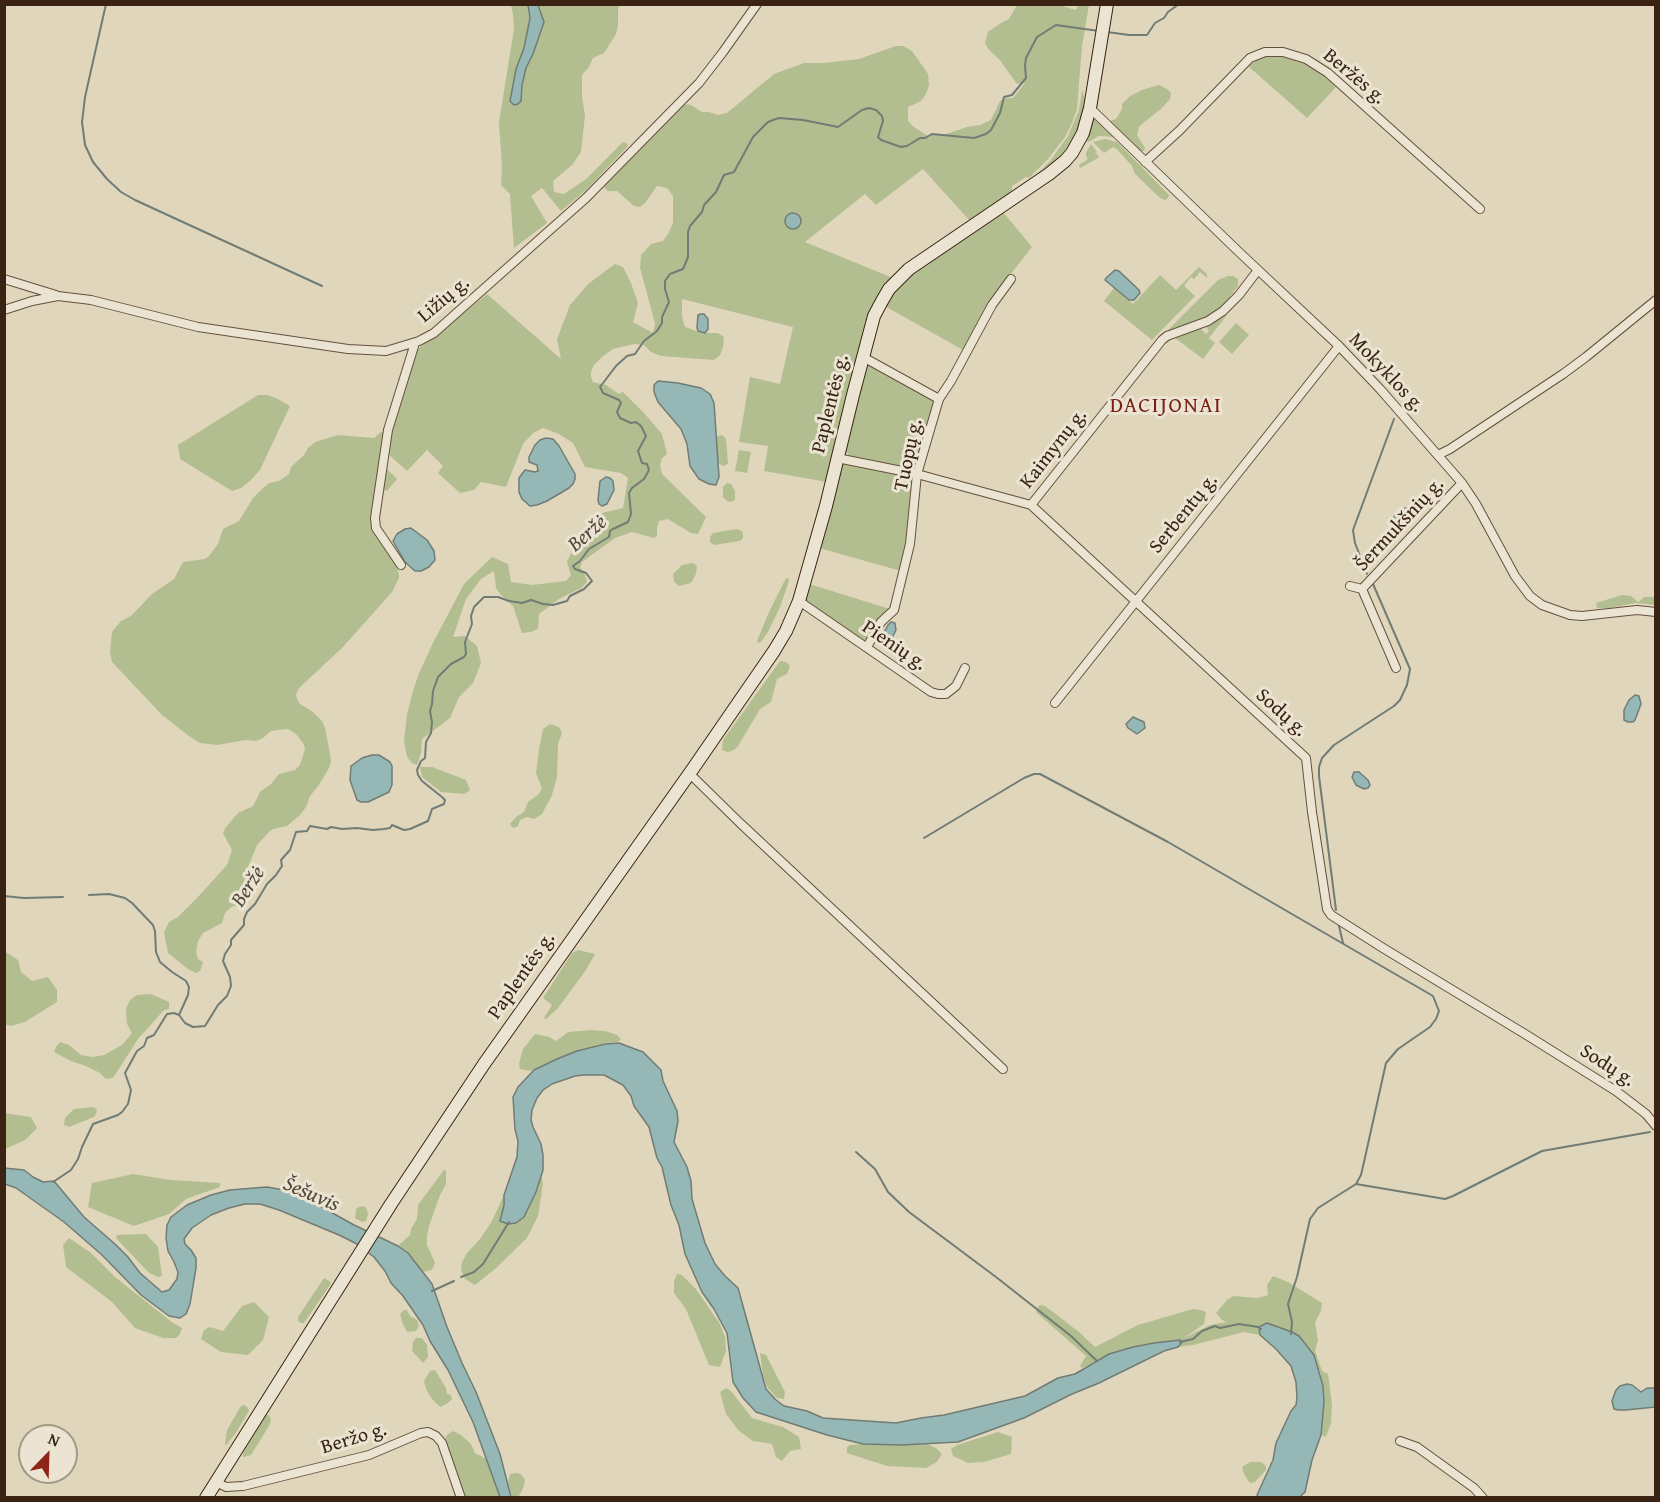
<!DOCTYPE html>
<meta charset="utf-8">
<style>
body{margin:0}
#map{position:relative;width:1660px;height:1502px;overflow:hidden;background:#e0d6bb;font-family:"Gentium Book Plus",serif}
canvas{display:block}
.frame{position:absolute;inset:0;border:6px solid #3a2312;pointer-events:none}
.north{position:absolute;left:18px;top:1424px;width:60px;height:60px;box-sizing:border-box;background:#ebe4d3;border:2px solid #a49786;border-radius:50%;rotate:23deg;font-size:16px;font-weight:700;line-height:24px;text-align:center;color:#3a2312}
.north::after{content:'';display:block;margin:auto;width:21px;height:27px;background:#8f2418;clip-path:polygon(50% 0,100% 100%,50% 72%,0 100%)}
</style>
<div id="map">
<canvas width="1660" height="1502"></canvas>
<div class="frame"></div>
<div class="north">N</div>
</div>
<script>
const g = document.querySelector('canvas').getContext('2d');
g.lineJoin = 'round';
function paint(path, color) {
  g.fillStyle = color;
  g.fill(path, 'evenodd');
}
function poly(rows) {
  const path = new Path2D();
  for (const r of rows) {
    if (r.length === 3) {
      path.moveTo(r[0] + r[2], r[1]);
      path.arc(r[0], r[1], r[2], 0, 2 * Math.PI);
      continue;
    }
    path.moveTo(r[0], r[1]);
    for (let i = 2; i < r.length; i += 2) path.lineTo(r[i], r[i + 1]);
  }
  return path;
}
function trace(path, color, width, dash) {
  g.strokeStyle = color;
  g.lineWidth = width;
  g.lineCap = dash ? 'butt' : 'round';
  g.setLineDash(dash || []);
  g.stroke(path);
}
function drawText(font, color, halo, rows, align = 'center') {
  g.font = font + ' "Gentium Book Plus",serif';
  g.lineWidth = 6;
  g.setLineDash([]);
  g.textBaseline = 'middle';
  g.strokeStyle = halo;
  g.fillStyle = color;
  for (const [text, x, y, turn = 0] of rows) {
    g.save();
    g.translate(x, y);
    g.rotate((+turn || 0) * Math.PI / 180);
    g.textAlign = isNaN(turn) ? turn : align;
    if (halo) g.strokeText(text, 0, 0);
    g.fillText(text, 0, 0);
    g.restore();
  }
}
const green = poly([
 [511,5,528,5,530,18,524,48,516,69,510,101,521,101,522,85,526,68,541,32,544,22,538,5,620,5,618,9,618,26,616,34,604,53,593,58,589,67,582,75,582,97,585,115,581,152,572,165,553,181,554,192,564,194,586,179,623,142,628,144,627,147,586,190,561,211,542,188,531,196,547,223,514,248,510,194,501,185,502,167,499,122,514,29,513,14],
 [1017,5,1058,5,1076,10,1078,5,1089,5,1082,46,1077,109,1072,123,1065,137,1048,159,1029,178,1026,177,1012,186,1012,191,970,221,923,169,876,205,865,194,805,242,893,278,881,289,873,305,867,321,827,482,764,471,768,446,739,442,750,377,780,384,793,327,682,299,682,317,685,327,702,333,718,333,724,337,723,347,720,355,714,360,661,356,651,352,644,345,634,344,613,349,602,357,594,365,591,372,591,377,593,382,606,385,619,394,623,392,644,413,662,434,667,454,662,458,660,465,662,474,706,517,698,534,691,533,668,519,659,521,657,528,657,536,654,538,632,532,615,538,582,562,580,567,585,575,587,582,581,588,559,599,539,614,538,629,531,632,522,633,513,606,500,594,496,588,494,571,481,579,466,599,453,637,465,636,477,646,481,663,473,683,459,697,450,718,422,739,421,753,417,765,412,763,407,757,404,742,407,714,413,691,419,673,434,641,464,584,492,557,508,564,511,582,532,585,566,581,571,575,567,562,577,541,594,537,601,526,602,513,623,508,628,478,621,473,585,467,573,443,559,434,543,428,533,433,523,444,506,487,481,482,474,490,460,493,438,473,443,466,427,450,407,471,388,454,392,423,408,369,419,348,487,294,561,359,557,339,570,305,588,284,615,264,623,267,631,283,638,303,633,322,653,333,655,323,640,268,641,255,651,244,663,241,668,234,673,223,673,196,667,188,657,186,645,203,640,207,634,206,617,191,608,191,602,185,679,103,691,105,702,112,709,112,718,115,727,113,774,74,804,63,824,63,859,59,896,46,903,46,912,51,928,74,929,85,926,94,921,101,908,107,908,121,914,127,928,136,932,134,946,134,967,127,980,125,991,120,1000,101,1006,98,1013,98,1025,83,1017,84,999,59,989,50,985,43,988,32,1001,23,1009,19],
 [1275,56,1292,58,1307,64,1320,72,1336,87,1307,118,1248,66,1262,57],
 [1159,85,1167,89,1171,93,1170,99,1161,109,1143,123,1139,127,1137,135,1145,148,1144,151,1141,151,1136,148,1110,121,1116,119,1122,109,1122,104,1130,96,1142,90],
 [1082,90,1086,102,1074,139,1057,160,1038,176,1031,180,1050,161,1068,136,1079,110],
 [1094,117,1113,137,1099,136,1088,142,1086,141],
 [1105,139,1117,142,1169,195,1168,198,1165,200,1160,198,1135,174,1132,166,1117,149,1113,147,1104,153,1093,142],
 [1091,144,1097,152,1095,153,1099,156,1098,158,1080,168,1079,165,1088,159,1086,156,1086,153],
 [1003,212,1032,247,999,289,963,350,883,305,904,279],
 [1199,267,1207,274,1207,278,1200,272,1194,279,1191,277,1184,286,1195,296,1152,340,1104,301,1114,288,1133,304,1160,275,1176,290],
 [1228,276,1233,276,1238,279,1238,286,1221,308,1206,318,1167,331,1218,280],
 [1227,315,1209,338,1215,343,1203,359,1175,338,1201,329,1206,334,1209,331,1206,327],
 [1236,323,1249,335,1232,354,1219,342],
 [866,356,934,394,933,405,914,470,850,456,846,452,846,446],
 [258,395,267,395,276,398,290,406,260,470,250,481,241,488,232,491,180,459,178,445],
 [381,432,384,432,374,530,396,565,399,574,399,578,392,592,343,647,299,688,296,694,297,699,300,704,313,712,322,721,325,728,330,753,331,762,329,768,319,785,310,796,306,807,300,815,287,826,273,829,269,832,257,845,246,872,247,885,237,905,231,907,225,913,222,923,203,933,198,941,196,952,198,959,203,962,200,971,196,973,188,969,168,953,164,932,169,922,178,917,197,898,227,865,232,850,223,833,226,827,238,813,253,806,260,792,271,784,279,774,295,770,300,765,305,749,303,743,296,734,290,730,286,729,271,731,263,738,256,741,246,740,217,745,200,743,189,736,162,715,112,662,110,652,112,632,121,621,131,616,152,594,174,579,183,562,205,559,209,556,218,544,223,529,239,521,253,498,261,490,269,483,279,481,289,474,291,467,304,455,308,448,315,442,338,435,374,438],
 [722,435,726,439,728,464,723,466,718,463,716,438,718,436],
 [739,450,751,452,747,473,735,471],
 [845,463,913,478,909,524,901,571,819,548,842,465],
 [386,468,397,479,387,491,383,490],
 [727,483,731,484,735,491,735,500,730,502,727,501,723,497,723,487],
 [737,529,742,531,743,535,743,538,740,541,714,545,710,542,710,537,713,533],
 [693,563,697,566,696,574,691,583,679,586,674,582,673,574,682,565],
 [786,578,789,579,789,581,780,607,768,632,761,642,758,643,757,641,769,612],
 [809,584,890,609,867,644,804,602],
 [1622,595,1631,596,1638,602,1641,600,1644,597,1655,597,1655,605,1635,603,1610,608,1597,608,1596,603],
 [780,661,786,662,790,666,787,674,777,679,771,702,760,709,738,746,734,750,728,752,722,750,723,740],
 [550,724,559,727,562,733,558,744,557,777,552,795,542,814,534,819,527,817,520,820,518,826,513,828,510,824,516,817,524,812,528,802,539,794,542,788,536,773,539,749,543,729],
 [420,767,432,767,466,780,470,790,464,794,441,792,422,777],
 [578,950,595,954,586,970,558,1008,546,1019,544,1018,552,1005,543,998,572,953],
 [4,951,18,960,21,972,32,981,48,977,57,990,57,1002,25,1022,11,1026,5,1024],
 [151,994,169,1002,169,1009,164,1010,138,1039,113,1078,106,1079,100,1073,86,1066,71,1061,54,1052,56,1047,60,1042,69,1045,81,1055,93,1057,104,1055,122,1045,132,1033,127,1024,126,1009,130,1000,137,995],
 [591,1030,605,1031,617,1035,621,1039,618,1042,605,1043,577,1051,536,1069,530,1071,520,1069,519,1064,523,1049,535,1034,549,1037,556,1041,568,1032],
 [93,1107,97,1109,96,1114,94,1117,69,1127,64,1125,65,1118,74,1109],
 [4,1113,31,1117,37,1128,25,1140,5,1149],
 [444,1170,446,1171,446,1184,440,1195,429,1226,427,1236,427,1245,435,1263,432,1270,422,1272,408,1253,398,1246,410,1235,411,1229,417,1219,418,1205],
 [133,1174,170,1180,220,1183,220,1187,186,1199,169,1214,134,1226,88,1207,92,1183],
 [541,1176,543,1183,538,1216,527,1238,495,1269,475,1285,465,1279,461,1270,462,1262,467,1253,480,1239,492,1221,504,1195,504,1205,502,1223,508,1224,516,1223,524,1217,536,1192],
 [364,1206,367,1210,368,1215,366,1221,362,1222,355,1218,356,1209,359,1207],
 [146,1234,158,1247,162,1276,158,1277,148,1272,116,1238,117,1235],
 [69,1238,91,1253,115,1277,173,1323,182,1328,180,1334,176,1338,163,1338,135,1328,112,1302,66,1267,63,1245],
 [677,1274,682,1275,696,1289,720,1324,725,1337,726,1351,720,1367,709,1365,686,1309,674,1293,674,1282],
 [1273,1276,1288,1282,1322,1303,1321,1311,1315,1322,1318,1340,1315,1351,1322,1371,1328,1374,1332,1405,1331,1423,1326,1437,1321,1435,1324,1402,1320,1371,1292,1332,1267,1323,1258,1327,1260,1335,1244,1332,1193,1345,1178,1347,1182,1342,1179,1340,1154,1343,1133,1347,1109,1354,1082,1368,1080,1366,1086,1356,1036,1312,1037,1308,1040,1305,1045,1306,1079,1332,1095,1347,1138,1325,1193,1309,1201,1310,1206,1312,1204,1324,1184,1338,1210,1325,1227,1322,1222,1320,1216,1313,1227,1300,1233,1296,1258,1298,1268,1295,1267,1285],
 [324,1278,331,1282,330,1285,304,1323,301,1323,298,1321,298,1317],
 [254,1302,269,1317,263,1340,248,1355,221,1352,201,1339,204,1330,210,1327,223,1331,242,1306],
 [404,1310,407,1310,410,1316,417,1320,419,1326,416,1331,407,1332,402,1322,400,1314],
 [416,1338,422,1338,427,1345,428,1357,423,1363,412,1351,413,1342],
 [760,1353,766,1355,785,1392,784,1399,777,1398,767,1387,763,1375],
 [435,1370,446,1388,447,1394,451,1395,452,1399,448,1403,440,1407,432,1399,426,1389,424,1381,430,1371],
 [726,1388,731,1391,752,1418,783,1427,799,1437,801,1449,790,1451,782,1461,776,1457,772,1444,753,1441,739,1431,726,1414,720,1392],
 [244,1405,248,1408,249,1411,235,1434,226,1445,225,1444,227,1430,241,1406],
 [266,1415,269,1415,271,1420,269,1426,251,1455,243,1457,243,1453],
 [453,1431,461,1435,471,1444,475,1453,488,1460,500,1497,461,1497,442,1443,447,1435],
 [998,1432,1012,1437,1011,1454,984,1462,968,1463,953,1456,951,1449,957,1445],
 [863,1444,927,1444,936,1448,942,1454,937,1462,926,1468,887,1466,847,1453,847,1447,850,1445],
 [1250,1462,1261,1462,1266,1466,1266,1470,1255,1482,1250,1483,1244,1474,1242,1467],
 [516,1473,521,1474,525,1480,524,1486,519,1496,520,1497,512,1497,508,1482,510,1474]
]);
const water = poly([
 [528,5,538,5,544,22,533,54,526,68,522,85,521,101,518,104,514,105,510,101,516,69,524,48,530,18,528,5],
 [793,221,8],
 [1115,270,1119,271,1139,290,1140,293,1134,300,1129,300,1105,280,1106,278,1115,270],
 [701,314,704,314,708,319,708,329,705,333,698,331,697,328,698,315,701,314],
 [658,381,678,383,701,388,710,394,714,403,719,477,716,485,709,484,699,479,690,466,687,444,681,429,658,402,654,392,654,385,658,381],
 [546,438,553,439,559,446,575,474,575,479,573,484,569,488,547,501,537,505,530,506,522,499,519,492,519,478,525,470,535,472,538,471,537,465,529,462,529,457,535,445,540,440,546,438],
 [606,477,610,478,613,481,614,490,607,504,602,506,599,504,598,500,600,481,606,477],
 [1406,508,1409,508,1413,512,1414,517,1412,522,1402,531,1393,527,1391,523,1395,515,1401,509,1406,508],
 [411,528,427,540,434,551,435,560,429,567,421,571,415,571,405,562,393,541,397,534,405,529,411,528],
 [891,622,895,623,896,630,888,646,885,647,881,644,881,638,888,625,891,622],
 [1635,695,1639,696,1641,704,1635,720,1633,722,1628,722,1624,720,1624,710,1629,700,1635,695],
 [1133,717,1144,722,1145,728,1137,734,1128,728,1126,724,1133,717],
 [372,755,379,755,390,762,392,766,392,785,389,792,368,802,361,802,357,800,350,780,351,766,362,758,372,755],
 [1354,772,1359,772,1368,780,1370,785,1368,788,1364,789,1356,785,1352,777,1354,772],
 [619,1043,643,1052,661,1070,663,1081,677,1111,678,1121,674,1142,687,1167,691,1181,692,1199,705,1243,715,1264,725,1276,738,1288,766,1389,776,1400,784,1406,807,1411,823,1418,896,1423,921,1418,944,1415,1025,1396,1058,1378,1075,1374,1109,1354,1133,1347,1154,1343,1180,1340,1182,1342,1178,1347,1164,1351,1099,1383,1072,1394,1024,1418,958,1442,902,1445,863,1444,827,1435,756,1412,743,1398,733,1382,727,1333,714,1309,702,1292,685,1254,679,1225,671,1205,662,1167,657,1158,649,1127,634,1106,631,1096,623,1085,604,1075,584,1075,575,1076,552,1084,543,1090,537,1098,532,1110,531,1120,533,1127,541,1144,543,1155,543,1170,536,1192,524,1217,516,1223,508,1224,500,1221,504,1205,504,1195,517,1157,518,1141,515,1129,513,1097,518,1087,534,1070,557,1059,577,1051,605,1044,619,1043],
 [4,1168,24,1170,33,1177,43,1182,54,1181,84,1217,115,1244,128,1257,140,1273,162,1292,169,1290,177,1279,178,1272,174,1262,168,1251,166,1238,167,1225,171,1217,187,1205,211,1195,230,1190,267,1187,284,1190,302,1196,354,1225,398,1246,408,1253,432,1284,447,1327,462,1363,476,1392,500,1454,511,1497,500,1497,473,1422,448,1370,430,1341,423,1325,403,1296,391,1283,385,1271,374,1257,355,1243,339,1235,279,1210,260,1204,245,1204,229,1208,211,1215,192,1228,184,1239,185,1244,191,1250,196,1258,196,1268,190,1304,186,1314,180,1318,169,1316,141,1295,102,1255,64,1222,16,1188,5,1184,4,1168],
 [1267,1323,1292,1332,1299,1336,1314,1355,1323,1386,1324,1402,1321,1435,1312,1460,1305,1492,1300,1497,1258,1497,1257,1495,1273,1460,1276,1443,1291,1411,1296,1405,1297,1398,1296,1382,1291,1366,1276,1349,1260,1335,1259,1327,1267,1323],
 [1627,1384,1632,1385,1641,1392,1647,1388,1654,1388,1655,1389,1655,1407,1626,1410,1618,1410,1614,1409,1612,1401,1616,1390,1620,1386,1627,1384]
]);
const stream = poly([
 [106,4,85,97,82,122,85,145,93,162,107,179,121,192,135,200,322,286],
 [1107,32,1129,35,1147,35,1155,23,1164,18,1168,12,1179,4],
 [1367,574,1355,543,1353,530,1394,419],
 [924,838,1024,778,1034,774,1040,774,1168,842,1433,996,1439,1011,1436,1019,1430,1027,1398,1049,1386,1063,1364,1162,1361,1175,1356,1184,1318,1208,1310,1219,1297,1277,1288,1304,1292,1322,1291,1334],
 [89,895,109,894,125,898,132,903,153,925,155,931,156,952,160,962,172,972,186,981,189,987,188,995,179,1015],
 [4,896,24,898,63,897],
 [1336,910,1319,776,1319,767,1322,758,1334,745,1394,706,1400,700,1407,685,1410,669,1373,584],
 [1339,926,1343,943],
 [856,1152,875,1169,888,1192,909,1212,996,1277,1071,1336,1097,1361],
 [53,1182,71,1170,78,1159,82,1147,93,1124,118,1115,122,1112,128,1104,131,1090,125,1073,137,1051,144,1046,147,1038,154,1035,167,1014,174,1013,179,1015,185,1023,193,1027,205,1026,218,1005,227,996,231,986,230,977,223,961,225,954,231,945,231,940,244,925,244,919,247,912,255,904,267,884,276,875,282,866,281,860,290,850,296,832,307,831,310,826,327,829,331,827,342,829,357,828,373,830,384,829,390,828,392,825,404,830,410,829,428,821,432,809,444,804,445,800,442,797,422,781,418,775,417,770,421,761,425,758,426,742,431,733,432,722,430,711,432,704,433,691,438,677,451,664,464,657,466,654,465,642,472,624,471,616,474,607,484,597,498,597,509,601,522,603,531,600,543,604,553,605,567,601,570,596,584,589,592,581,586,573,575,569,573,566,580,561,589,549,609,537,610,531,613,529,628,522,631,514,629,493,632,488,644,479,649,470,647,464,642,463,638,451,646,436,641,426,636,422,631,423,620,418,617,412,621,403,619,400,603,393,600,387,616,366,627,356,635,354,644,341,657,331,662,323,662,317,669,302,665,289,665,281,670,274,683,269,688,257,688,232,690,226,702,212,704,205,716,192,724,175,734,172,753,137,768,122,773,120,779,118,803,120,838,127,862,110,869,108,876,110,882,116,883,121,878,137,881,140,901,147,907,146,920,138,925,138,932,134,974,138,986,134,991,130,1000,113,1004,97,1012,95,1026,78,1025,66,1026,58,1037,37,1056,25,1099,31],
 [1356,1184,1445,1199,1453,1196,1542,1151,1650,1132],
 [461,1277,474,1272,483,1264,509,1222],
 [432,1291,454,1281],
 [1180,1342,1193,1339,1202,1331,1215,1326,1220,1328,1239,1324,1258,1327,1261,1329]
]);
const minor = poly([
 [1090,108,1240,253,1339,346,1380,389,1462,483,1476,504,1515,576,1530,596,1542,605,1570,615,1582,616,1637,610,1656,612],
 [1145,162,1180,130,1250,58,1265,52,1283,52,1306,59,1328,73,1480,209],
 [4,279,56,295],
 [4,310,32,301,58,296,91,300,198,327,348,349,386,351,419,341,434,333,586,198,699,83,723,52,757,4],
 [863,357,939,399],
 [1438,455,1450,449,1563,374,1586,357,1656,300],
 [837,458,917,474,1031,505,1306,758,1312,812,1327,909,1331,915,1383,948,1525,1034,1616,1091,1646,1114,1656,1126],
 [1031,505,1162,340,1167,336,1208,321,1223,311,1239,295,1258,270],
 [401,565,376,528,375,518,388,430,415,343],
 [1350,586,1362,589,1462,483],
 [1362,589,1396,668],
 [799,601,931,692,938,694,946,694,956,686,965,668],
 [867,647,881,622,894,610,910,544,917,474,939,399,951,381,992,305,1011,279],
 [1055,703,1339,346],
 [689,773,740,823,1003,1069],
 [1400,1441,1417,1447,1474,1488,1483,1498],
 [216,1482,226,1487,243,1486,369,1455,421,1433,428,1432,436,1436,442,1443,461,1498]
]);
const secondary = poly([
 [206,1498,391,1204,484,1064,692,770,774,651,786,631,799,601,826,506,853,395,874,316,882,301,889,289,909,269,1049,174,1065,161,1072,153,1083,133,1090,108,1107,4]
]);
const streetNames = [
 ["Beržės g.",1354,77,40],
 ["Ližių g.",444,300,-40],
 ["Mokyklos g.",1386,373,47],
 ["Paplentės g.",831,404,-76],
 ["Kaimynų g.",1054,449,-52],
 ["Tuopų g.",909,455,-78],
 ["Serbentų g.",1184,514,-51],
 ["Šermukšnių g.",1400,525,-47],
 ["Pienių g.",894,646,34],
 ["Sodų g.",1281,713,42],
 ["Paplentės g.",522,976,-55],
 ["Sodų g.",1607,1066,33],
 ["Beržo g.",354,1439,-17]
];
const waterNames = [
 ["Beržė",588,534,-41],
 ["Beržė",249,887,-57],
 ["Šešuvis",311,1195,23]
];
const quarterNames = [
 ["DACIJONAI",1166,406]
];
paint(green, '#b2be90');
paint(water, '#95b8b7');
trace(water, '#717c75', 1.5);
trace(stream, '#717c75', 2);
trace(minor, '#64503c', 10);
trace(secondary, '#3a2312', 14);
trace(minor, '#ebe4d3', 8);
trace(secondary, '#ebe4d3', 12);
drawText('20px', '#3a2312', '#ebe4d3', streetNames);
drawText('italic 21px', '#51483b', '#ebe4d3', waterNames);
g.letterSpacing = '1.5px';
drawText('22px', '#7a1f14', '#ebe4d3', quarterNames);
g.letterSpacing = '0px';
</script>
